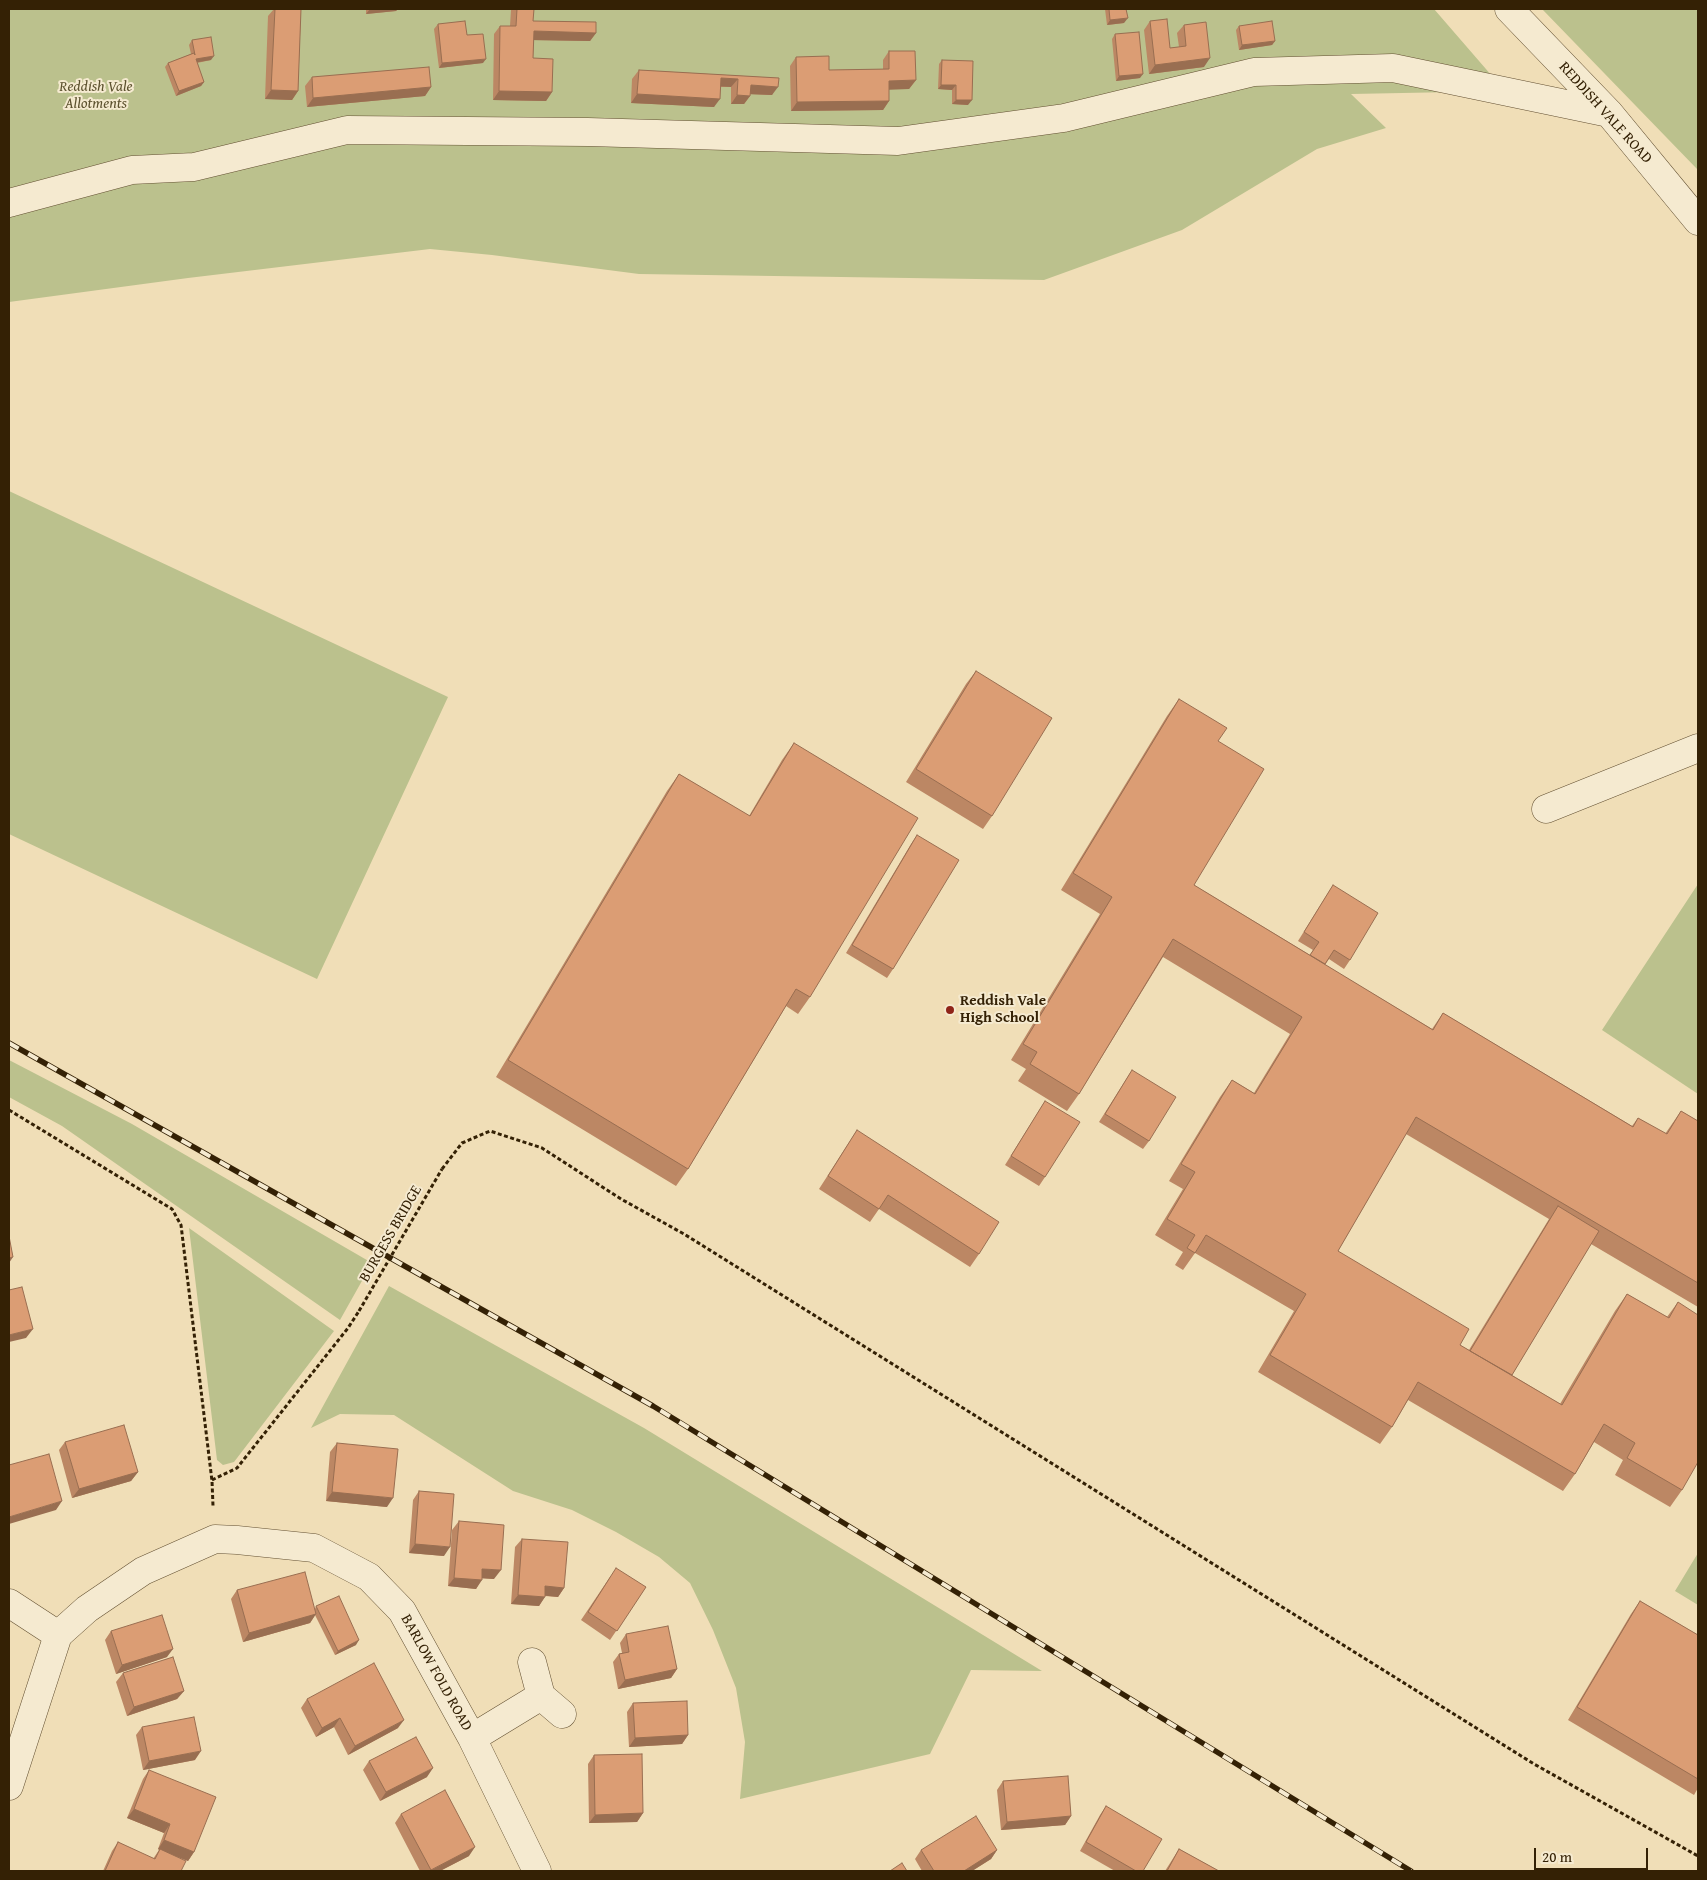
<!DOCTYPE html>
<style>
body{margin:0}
#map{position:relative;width:1707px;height:1880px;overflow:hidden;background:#f0deb7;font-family:"Gentium Book Plus",serif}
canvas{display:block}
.frame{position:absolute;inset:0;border:10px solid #342105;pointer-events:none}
.scale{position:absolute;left:1534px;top:1848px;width:114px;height:22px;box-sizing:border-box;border:2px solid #342105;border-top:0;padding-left:6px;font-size:15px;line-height:18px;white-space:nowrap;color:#342105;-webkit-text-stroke:4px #f5ead0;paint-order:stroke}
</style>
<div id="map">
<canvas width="1707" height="1880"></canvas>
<div class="frame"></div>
<div class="scale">20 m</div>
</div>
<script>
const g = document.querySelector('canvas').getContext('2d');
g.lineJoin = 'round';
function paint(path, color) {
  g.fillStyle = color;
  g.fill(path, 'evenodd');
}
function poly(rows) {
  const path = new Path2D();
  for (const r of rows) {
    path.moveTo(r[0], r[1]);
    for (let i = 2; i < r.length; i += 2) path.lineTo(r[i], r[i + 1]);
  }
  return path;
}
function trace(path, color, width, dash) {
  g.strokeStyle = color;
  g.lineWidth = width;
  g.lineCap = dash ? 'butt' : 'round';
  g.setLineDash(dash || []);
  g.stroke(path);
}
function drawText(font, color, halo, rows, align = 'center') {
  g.font = font + ' "Gentium Book Plus",serif';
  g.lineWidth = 4;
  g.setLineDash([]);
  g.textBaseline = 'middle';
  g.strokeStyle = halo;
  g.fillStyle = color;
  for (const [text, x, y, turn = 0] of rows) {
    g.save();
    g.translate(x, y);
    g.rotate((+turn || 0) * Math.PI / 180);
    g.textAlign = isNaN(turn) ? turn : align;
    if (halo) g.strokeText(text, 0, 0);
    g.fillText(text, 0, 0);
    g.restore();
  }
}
const green = poly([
 [9,9,1434,9,1505,91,1351,94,1386,128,1317,149,1182,230,1044,280,639,274,492,255,430,249,188,278,9,302],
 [1542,9,1698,9,1698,170],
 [9,491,448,697,317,979,9,834],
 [1698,884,1698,1094,1602,1030],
 [9,1060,132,1124,372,1263,340,1320,62,1126,9,1097],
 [189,1228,334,1331,234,1462,223,1465,217,1460],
 [389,1286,644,1428,1042,1671,971,1670,930,1754,740,1799,745,1742,736,1688,713,1630,690,1583,659,1557,616,1532,572,1510,513,1491,394,1415,340,1414,311,1428],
 [1698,1553,1698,1605,1675,1591]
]);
const path = poly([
 [9,1110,172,1209,181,1225,212,1481,213,1506],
 [442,1169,462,1143,490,1131,542,1148,621,1199,684,1234,1534,1764,1698,1856],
 [212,1480,237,1468,348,1328,359,1311]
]);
const minor = poly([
 [1509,9,1609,113,1698,221],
 [9,203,132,170,194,167,347,130,588,132,898,141,1064,118,1254,72,1393,68,1609,113],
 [1546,809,1698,748],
 [9,1603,58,1635],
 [532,1662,541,1696,562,1714],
 [472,1738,541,1696],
 [9,1786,58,1635,87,1609,143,1571,215,1539,237,1540,314,1548,369,1577,402,1611,472,1738,537,1871]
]);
const rail = poly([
 [9,1043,653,1406,1411,1871]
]);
const pathBridge = poly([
 [359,1311,442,1169]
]);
const wall = poly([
 [274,9,301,9,298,91,292,100,265,99,268,16],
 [366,9,398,9,396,11,366,14],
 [511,9,534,9,533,21,596,33,590,41,534,40,533,58,552,92,546,101,493,100,494,34,500,26,510,26,511,10],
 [1105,9,1126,9,1124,23,1107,25],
 [1150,21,1170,48,1179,47,1177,33,1184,25,1204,67,1149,74,1144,30],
 [438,24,467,35,483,63,439,68,434,29],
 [1239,26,1275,41,1272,45,1239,50,1236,30],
 [1115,34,1140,78,1116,81,1112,39],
 [192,40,211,60,197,63,204,82,201,86,176,96,165,67,168,63,191,54,189,45],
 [889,51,916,80,909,89,889,89,889,101,883,110,791,111,790,66,796,57,829,70,883,69,883,60],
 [942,60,968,105,952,104,952,90,938,89,939,64],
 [639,70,779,78,772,95,750,94,750,96,744,104,731,104,731,87,721,87,714,107,631,103,632,79],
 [312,77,431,87,425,96,307,107,305,86],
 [976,671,992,816,983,829,906,782,966,684],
 [1179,699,1218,741,1194,885,1310,955,1313,950,1298,941,1333,885,1350,960,1344,969,1329,959,1325,965,1432,1029,1443,1013,1632,1126,1638,1118,1665,1134,1681,1111,1698,1121,1698,1307,1591,1244,1512,1375,1560,1404,1615,1311,1627,1294,1667,1317,1678,1302,1682,1490,1670,1507,1615,1475,1623,1460,1594,1442,1575,1474,1563,1491,1408,1400,1392,1427,1380,1444,1258,1372,1294,1311,1195,1253,1183,1270,1175,1265,1183,1252,1155,1235,1183,1189,1169,1181,1220,1097,1232,1080,1254,1093,1290,1034,1163,957,1079,1094,1067,1111,1018,1081,1026,1069,1011,1060,1100,914,1061,890,1167,716],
 [1406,1134,1549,1219,1469,1350,1460,1345,1338,1251],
 [794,743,810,997,798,1014,786,1006,688,1169,676,1186,496,1077,667,791,679,774,749,816,782,760],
 [917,835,893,969,887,978,846,953,911,844],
 [1132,1070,1149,1141,1143,1149,1099,1122],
 [1045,1101,1045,1177,1039,1186,1005,1165],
 [857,1130,979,1254,970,1267,879,1209,870,1222,819,1189],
 [65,1442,138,1472,131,1481,72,1498,59,1450],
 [337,1443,387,1507,326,1501,330,1452],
 [419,1491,444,1556,409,1553,413,1500],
 [459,1521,494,1579,482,1578,476,1589,448,1586,452,1530],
 [522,1539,564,1588,558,1597,545,1596,539,1606,511,1604,515,1547],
 [610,1577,646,1587,610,1640,581,1620],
 [237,1590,315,1609,316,1606,356,1645,335,1655,315,1615,310,1623,243,1642,231,1599],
 [1640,1601,1698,1635,1698,1788,1694,1795,1568,1720,1631,1614],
 [111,1631,167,1657,116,1674,105,1640],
 [626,1634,677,1669,671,1678,618,1689,613,1662,619,1654,622,1653,620,1643],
 [123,1673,184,1691,177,1699,127,1716,116,1682],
 [307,1699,398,1728,348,1755,334,1727,316,1737,301,1708],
 [633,1703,688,1735,682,1744,629,1747,627,1712],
 [142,1727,195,1760,143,1770,136,1735],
 [594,1755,643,1813,637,1822,589,1823,588,1764],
 [369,1761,427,1777,380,1801,363,1770],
 [149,1770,194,1852,188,1861,177,1857,181,1871,103,1871,112,1851,118,1842,153,1859,159,1850,158,1849,164,1833,127,1818,143,1779],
 [1003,1781,1071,1816,1065,1825,1001,1830,997,1790],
 [1106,1806,1143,1871,1115,1871,1080,1851,1100,1815],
 [401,1814,469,1856,440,1871,420,1871,395,1823],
 [1179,1849,1219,1871,1165,1871],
 [921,1850,997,1850,991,1859,972,1871,922,1871,915,1859]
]);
const shadedWall = poly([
 [370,9,398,9,396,11,366,14],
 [1128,18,1124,23,1107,25,1110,20],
 [534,31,596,33,590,41,528,40],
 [1275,41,1272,45,1239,50,1242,45],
 [214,56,211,60,193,63,196,59],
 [1210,58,1204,67,1149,74,1155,65],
 [486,59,483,63,439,68,442,63],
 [1143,74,1140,78,1116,81,1119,76],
 [721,78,738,79,731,87,715,86],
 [916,80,909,89,883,90,889,81],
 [204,82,201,86,176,96,179,91],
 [751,85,778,87,772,95,745,94],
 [941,85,956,85,952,90,938,89],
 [431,87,425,96,307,107,313,98],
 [271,90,298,91,292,100,265,99],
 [499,91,552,92,546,101,493,100],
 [637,94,720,99,714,107,631,103],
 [737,95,750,96,744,104,731,104],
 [956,100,972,100,968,105,952,104],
 [889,101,883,110,791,111,797,102],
 [13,1257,9,1263,9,1258],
 [33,1329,26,1338,9,1342,9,1335],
 [138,1472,131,1481,72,1498,79,1489],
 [332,1492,393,1498,387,1507,326,1501],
 [62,1501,56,1510,9,1524,9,1517],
 [415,1544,450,1547,444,1556,409,1553],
 [482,1569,501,1570,494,1579,476,1578],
 [454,1578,482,1580,476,1589,448,1586],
 [545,1586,564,1588,558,1597,539,1595],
 [518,1595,545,1597,539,1606,511,1604],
 [316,1614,310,1623,243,1642,249,1633],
 [359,1640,356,1645,335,1655,338,1651],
 [173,1649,167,1657,116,1674,122,1665],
 [677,1669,671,1678,618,1689,625,1680],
 [184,1691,177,1699,127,1716,134,1707],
 [340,1718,334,1727,316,1737,322,1728],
 [404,1720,398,1728,348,1755,355,1746],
 [688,1735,682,1744,629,1747,635,1738],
 [201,1751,195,1760,143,1770,149,1761],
 [433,1768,427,1777,380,1801,386,1792],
 [134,1809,170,1824,164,1833,127,1818],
 [643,1813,637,1822,589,1823,595,1815],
 [1071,1816,1065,1825,1001,1830,1007,1822],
 [164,1840,194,1852,188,1861,158,1849],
 [475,1847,469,1856,440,1871,430,1871],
 [997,1850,991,1859,972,1871,964,1871]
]);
const building = poly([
 [275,9,301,9,298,91,271,90,275,9],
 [517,9,534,9,533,21,596,22,596,33,534,31,533,58,553,59,552,92,499,91,500,26,516,26,517,9],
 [1109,9,1126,9,1128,18,1110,20,1109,9],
 [1167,19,1170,48,1186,46,1184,25,1206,22,1210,58,1155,65,1150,21,1167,19],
 [465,21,467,35,483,34,486,59,442,63,438,24,465,21],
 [1272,21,1275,41,1242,45,1239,26,1272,21],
 [1139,32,1143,74,1119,76,1115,34,1139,32],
 [211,37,214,56,196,59,204,82,179,91,168,63,194,53,195,55,192,40,211,37],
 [889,51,915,51,916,80,889,81,889,101,797,102,796,57,829,56,829,70,889,69,889,51],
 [942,60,973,61,972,100,956,100,956,85,941,85,942,60],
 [429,67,431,87,313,98,312,77,429,67],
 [639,70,779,78,778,87,751,85,750,96,737,95,738,79,721,78,720,99,637,94,639,70],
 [976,671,1052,718,992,816,916,769,976,671],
 [1179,699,1227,728,1218,741,1264,769,1194,885,1433,1030,1443,1013,1633,1127,1638,1118,1667,1134,1681,1111,1698,1121,1698,1283,1416,1117,1338,1251,1469,1329,1460,1345,1562,1405,1627,1294,1669,1318,1678,1302,1698,1315,1698,1462,1682,1490,1627,1458,1635,1443,1604,1424,1575,1474,1418,1382,1392,1427,1270,1355,1306,1294,1206,1235,1195,1253,1187,1248,1195,1235,1167,1219,1195,1172,1181,1164,1232,1080,1255,1094,1302,1017,1173,939,1079,1094,1030,1064,1037,1052,1023,1044,1112,897,1073,873,1179,699],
 [794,743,918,818,810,997,796,989,688,1169,508,1060,679,774,750,816,794,743],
 [917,835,959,860,893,969,852,945,917,835],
 [1333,885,1378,913,1350,960,1334,950,1325,964,1310,955,1319,942,1304,932,1333,885],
 [1132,1070,1176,1097,1149,1141,1105,1114,1132,1070],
 [1045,1101,1080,1122,1045,1177,1011,1156,1045,1101],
 [857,1130,999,1222,979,1254,888,1195,879,1209,828,1176,857,1130],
 [1558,1206,1599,1231,1512,1375,1470,1351,1558,1206],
 [9,1236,13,1257,9,1258,9,1236],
 [22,1287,33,1329,9,1335,9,1290,22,1287],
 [124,1425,138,1472,79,1489,65,1442,124,1425],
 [337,1443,398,1449,393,1498,332,1492,337,1443],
 [49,1454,62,1501,9,1517,9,1465,49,1454],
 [419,1491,454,1494,450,1547,415,1544,419,1491],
 [459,1521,504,1525,501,1570,482,1569,482,1580,454,1578,459,1521],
 [522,1539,568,1542,564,1588,545,1586,545,1597,518,1595,522,1539],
 [616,1568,646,1587,617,1631,588,1612,616,1568],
 [305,1572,316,1614,249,1633,237,1590,305,1572],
 [339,1596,359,1640,338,1651,316,1606,339,1596],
 [1640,1601,1698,1635,1698,1779,1577,1707,1640,1601],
 [162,1615,173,1649,122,1665,111,1631,162,1615],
 [668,1626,677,1669,625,1680,619,1654,629,1652,626,1634,668,1626],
 [173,1657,184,1691,134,1707,123,1673,173,1657],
 [374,1663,404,1720,355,1746,340,1718,322,1728,307,1699,374,1663],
 [687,1701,688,1735,635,1738,633,1703,687,1701],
 [194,1717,201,1751,149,1761,142,1727,194,1717],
 [416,1737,433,1768,386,1792,369,1761,416,1737],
 [642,1754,643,1813,595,1815,594,1755,642,1754],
 [149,1770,216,1797,194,1852,164,1840,170,1824,134,1809,149,1770],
 [1068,1776,1071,1816,1007,1822,1003,1781,1068,1776],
 [445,1790,475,1847,431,1870,401,1814,445,1790],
 [1106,1806,1162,1839,1143,1871,1136,1871,1086,1842,1106,1806],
 [976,1816,997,1850,964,1871,934,1871,921,1850,976,1816],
 [118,1842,155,1859,160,1849,186,1861,181,1871,105,1871,118,1842],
 [1179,1849,1219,1871,1167,1871,1179,1849],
 [902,1863,907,1871,890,1871,902,1863]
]);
const markers = [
 [950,1010,5,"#8f2418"]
];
const parkNames = [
 ["Reddish Vale",96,87],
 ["Allotments",96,104]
];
const streetNames = [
 ["REDDISH VALE ROAD",1605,113,48],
 ["BURGESS BRIDGE",391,1234,-60],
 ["BARLOW FOLD ROAD",436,1673,61]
];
const poiNames = [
 ["Reddish Vale",960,1001],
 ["High School",960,1018]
];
paint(green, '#bbc18d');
trace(minor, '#635032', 29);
trace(path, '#342105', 3, [4, 2.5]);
trace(minor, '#f5ead0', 28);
trace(rail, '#342105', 5.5);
trace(rail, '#f5ead0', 4, [11]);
trace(pathBridge, '#342105', 3, [4, 2.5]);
paint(wall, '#bc8764');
paint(shadedWall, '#996e51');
paint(building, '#db9d74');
trace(building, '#996e51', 1);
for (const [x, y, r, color] of markers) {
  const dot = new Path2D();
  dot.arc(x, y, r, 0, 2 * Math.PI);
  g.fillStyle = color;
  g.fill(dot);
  trace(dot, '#f5ead0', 2);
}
drawText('italic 15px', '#5c512e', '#f5ead0', parkNames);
drawText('15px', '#342105', '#f5ead0', streetNames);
drawText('bold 15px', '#342105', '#f5ead0', poiNames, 'left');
</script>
